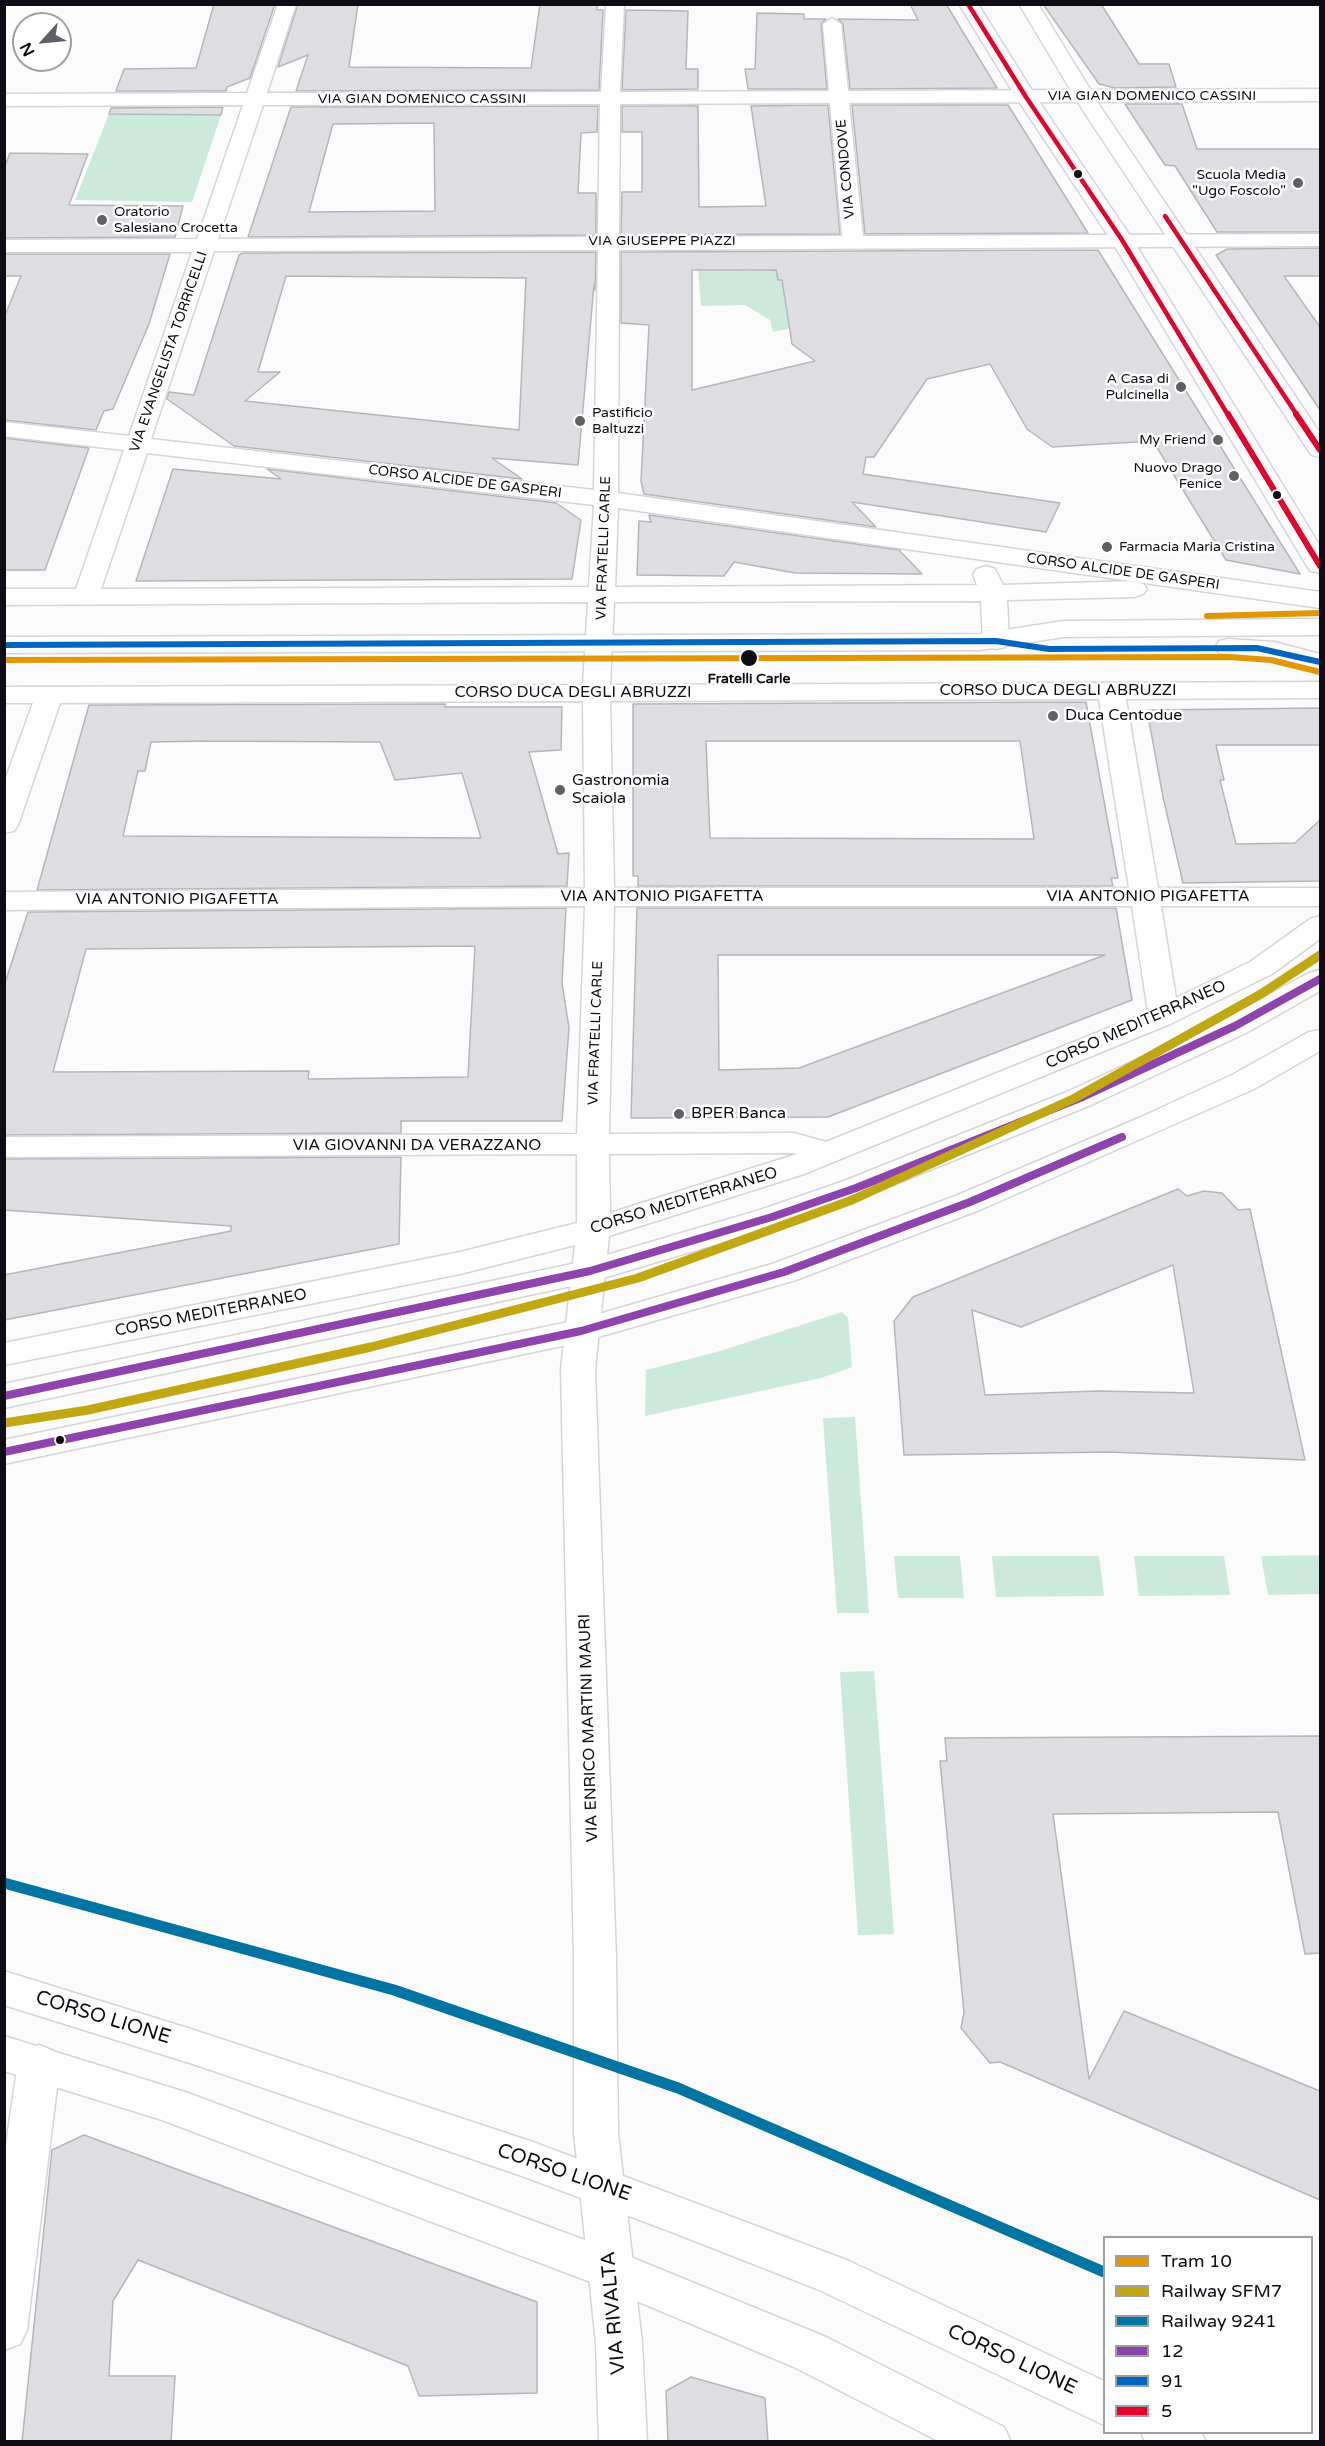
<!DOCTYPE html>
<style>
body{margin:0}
#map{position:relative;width:1325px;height:2446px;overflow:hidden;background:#fbfbfb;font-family:"Varela Round",sans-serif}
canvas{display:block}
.frame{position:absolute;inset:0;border:6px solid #0e0c14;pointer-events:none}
.legend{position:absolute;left:1103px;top:2236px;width:210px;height:198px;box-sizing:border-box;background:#fff;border:2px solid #9f9ea1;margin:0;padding:8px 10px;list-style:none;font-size:18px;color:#0e0c14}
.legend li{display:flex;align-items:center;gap:12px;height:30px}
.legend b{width:30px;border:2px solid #9f9ea1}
.north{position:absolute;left:12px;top:12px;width:60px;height:60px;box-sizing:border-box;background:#fff;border:2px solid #9f9ea1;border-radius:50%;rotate:243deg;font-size:16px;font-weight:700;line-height:24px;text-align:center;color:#0e0c14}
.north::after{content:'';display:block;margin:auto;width:21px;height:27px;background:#616065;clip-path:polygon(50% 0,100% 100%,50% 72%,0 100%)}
</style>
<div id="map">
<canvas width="1325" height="2446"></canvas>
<div class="frame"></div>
<ul class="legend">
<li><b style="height:8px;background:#e09702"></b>Tram 10</li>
<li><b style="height:8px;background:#c0a812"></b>Railway SFM7</li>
<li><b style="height:8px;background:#0075a1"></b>Railway 9241</li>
<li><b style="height:8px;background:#8e44ad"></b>12</li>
<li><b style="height:8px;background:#0065bd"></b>91</li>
<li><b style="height:8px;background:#e4002b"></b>5</li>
</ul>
<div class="north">N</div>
</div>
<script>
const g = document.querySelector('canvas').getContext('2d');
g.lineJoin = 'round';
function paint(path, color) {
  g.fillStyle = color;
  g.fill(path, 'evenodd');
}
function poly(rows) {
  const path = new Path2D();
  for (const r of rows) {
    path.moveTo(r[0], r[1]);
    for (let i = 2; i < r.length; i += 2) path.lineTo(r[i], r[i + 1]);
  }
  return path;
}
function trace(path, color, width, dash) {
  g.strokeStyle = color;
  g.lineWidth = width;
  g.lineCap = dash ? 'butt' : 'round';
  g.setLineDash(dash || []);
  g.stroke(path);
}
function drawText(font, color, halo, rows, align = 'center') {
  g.font = font + ' "Varela Round",sans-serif';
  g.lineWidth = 5;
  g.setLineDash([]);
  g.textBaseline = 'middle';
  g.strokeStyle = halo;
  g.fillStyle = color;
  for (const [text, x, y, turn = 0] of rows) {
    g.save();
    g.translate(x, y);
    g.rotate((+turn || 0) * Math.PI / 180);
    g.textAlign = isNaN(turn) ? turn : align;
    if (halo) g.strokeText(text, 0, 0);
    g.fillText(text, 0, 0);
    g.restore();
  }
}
const green = poly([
 [109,114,221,115,192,202,75,200],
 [697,257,735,257,737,271,776,270,813,279,811,290,784,291,787,313,864,312,773,332,770,320,745,305,701,306],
 [842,1312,848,1318,852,1367,821,1378,645,1416,646,1370,717,1352],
 [855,1417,869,1613,837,1613,823,1418],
 [1320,1555,1320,1594,1268,1595,1261,1556],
 [894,1556,960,1556,964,1598,898,1598],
 [992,1556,1099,1556,1104,1596,996,1597],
 [1134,1556,1224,1556,1230,1595,1139,1596],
 [874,1671,894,1934,858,1935,840,1672]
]);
const building = poly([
 [214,4,275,4,250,78,227,87,226,91,116,91,124,69,196,68,214,4],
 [298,4,358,4,349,67,531,68,540,4,597,4,597,10,603,10,599,90,296,91,308,55,278,67,298,4],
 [910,4,946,4,997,88,850,89,843,24,838,19,918,20,910,4],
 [1043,4,1101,4,1139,64,1169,64,1176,87,1115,88,1099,84,1043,4],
 [626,10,688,11,686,69,698,69,698,89,622,90,626,10],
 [757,13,804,14,804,19,826,19,821,24,827,89,748,89,745,69,755,69,757,13],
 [1125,104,1182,104,1197,149,1320,149,1320,232,1217,232,1175,166,1165,165,1125,104],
 [828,105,840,234,621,235,622,192,642,192,642,132,622,132,622,106,698,106,699,207,766,206,751,106,828,105],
 [852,105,1008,105,1088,233,865,234,852,105],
 [598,106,597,132,581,133,578,193,596,193,596,235,248,237,291,107,598,106],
 [434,123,435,211,309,212,333,124,434,123],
 [223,107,221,115,109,114,111,108,223,107],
 [10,153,88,154,69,205,183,206,175,237,4,238,4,168,10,153],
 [1320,248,1320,276,1284,276,1320,327,1320,410,1216,255,1227,249,1320,248],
 [1098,250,1300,574,1226,560,1153,441,1052,447,1027,429,990,364,927,379,874,457,866,457,863,474,1060,503,1046,532,852,502,876,527,644,494,641,481,649,325,621,323,621,252,1098,250],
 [692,270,776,270,778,280,782,280,792,344,815,361,692,390,692,270],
 [596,252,595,290,594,285,578,465,492,458,522,479,234,446,167,399,169,392,194,395,239,255,243,253,596,252],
 [286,276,526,278,519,430,245,401,280,372,258,372,286,276],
 [4,254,170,254,149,324,113,409,104,411,96,430,4,420,4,318,21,276,4,276,4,254],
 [4,438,89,448,45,570,4,570,4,438],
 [173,469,281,479,267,469,556,503,581,520,572,579,136,581,173,469],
 [649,515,899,550,922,574,795,573,734,562,724,576,637,575,639,521,651,522,649,515],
 [1086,702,1118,878,1111,878,1113,886,638,886,638,876,633,876,633,704,1086,702],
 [706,741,1020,741,1034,839,710,838,706,741],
 [445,704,445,707,562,707,561,750,529,752,558,854,569,853,567,886,37,890,89,705,445,704],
 [208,741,380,742,395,780,462,773,481,838,123,836,138,771,145,771,151,742,208,741],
 [1320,708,1320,745,1216,745,1224,780,1220,780,1236,844,1295,843,1320,820,1320,881,1183,883,1163,797,1147,710,1320,708],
 [566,908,562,983,569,1028,562,1121,401,1121,401,1133,4,1135,4,986,28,912,566,908],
 [475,946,468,1077,308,1079,309,1071,53,1072,86,949,475,946],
 [637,908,1116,908,1132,1000,828,1117,631,1118,637,908],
 [718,955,1105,955,799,1068,719,1070,718,955],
 [401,1157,399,1244,4,1320,4,1275,231,1231,231,1226,4,1210,4,1159,401,1157],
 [1178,1189,1187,1196,1204,1191,1222,1193,1238,1210,1250,1209,1305,1460,1110,1452,904,1455,894,1321,913,1297,1178,1189],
 [1173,1265,1194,1393,1098,1391,985,1395,972,1310,1021,1327,1173,1265],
 [1320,1736,1320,1953,1305,1954,1278,1812,1053,1814,1089,2079,1124,2011,1320,2091,1320,2200,1000,2062,990,2063,961,2028,964,2013,940,1761,947,1761,945,1738,1320,1736],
 [84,2135,537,2302,537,2393,419,2396,408,2366,138,2260,113,2301,109,2376,175,2376,171,2442,22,2442,52,2150,84,2135],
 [691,2377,765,2398,768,2442,668,2442,666,2391,691,2377]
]);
const minor = poly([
 [278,4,296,4,267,93,601,92,606,4,624,4,620,92,829,91,823,24,832,18,841,24,848,91,1320,89,1320,101,849,103,863,236,1320,234,1320,246,619,250,618,493,1320,592,1320,608,618,508,615,587,977,585,973,574,977,569,986,566,995,569,1003,585,1134,581,1143,584,1147,589,1143,594,1134,597,1007,600,1009,641,1005,647,996,649,987,647,983,641,981,601,614,602,610,685,1320,682,1320,698,1126,699,1158,888,1320,888,1320,906,1161,906,1176,998,1250,962,1310,919,1320,916,1320,939,1272,974,1170,1024,804,1174,609,1236,595,1369,616,1958,618,2133,642,2343,647,2442,599,2442,596,2343,574,2133,574,1958,561,1369,575,1245,460,1274,4,1365,4,1343,460,1252,577,1223,577,1154,4,1157,4,1137,577,1134,585,906,4,910,4,892,585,888,583,701,60,703,18,825,14,831,4,833,4,783,33,703,4,703,4,687,583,685,588,602,4,605,4,589,76,589,124,450,4,436,4,422,129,436,192,252,4,252,4,240,197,239,243,105,4,106,4,94,247,93,278,4],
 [830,103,842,236,619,237,620,104,830,103],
 [600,104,598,237,218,239,263,105,600,104],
 [598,250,594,490,151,439,214,251,598,250],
 [147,453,594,505,589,587,101,589,147,453],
 [1099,699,1129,888,614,888,610,701,1099,699],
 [614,906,1132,906,1148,1012,826,1142,794,1133,609,1134,614,906],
 [793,1153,797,1154,610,1213,609,1154,793,1153],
 [39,2045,54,2051,60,2063,27,2330,20,2344,4,2350,4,2158,18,2063,24,2051,39,2045]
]);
const tertiary = poly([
 [959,4,978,4,1036,97,1133,240,1320,546,1320,573,1311,571,1307,566,1111,240,1016,97,959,4],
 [1019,4,1038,4,1102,109,1320,433,1320,457,1312,455,1308,450,1082,109,1019,4],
 [4,1971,197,2031,533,2142,849,2261,1104,2381,1104,2425,817,2289,669,2231,522,2176,196,2065,4,2005,4,1971],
 [4,2036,185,2092,628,2256,826,2337,1004,2427,1011,2442,940,2442,794,2367,596,2284,162,2120,4,2071,4,2036],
 [1141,2432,1201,2432,1206,2442,1145,2442,1141,2432]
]);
const secondary = poly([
 [1320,619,1320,635,1063,637,980,650,4,653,4,637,980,634,1063,621,1320,619],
 [1228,639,1274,642,1320,654,1320,670,1273,658,1219,653,1215,647,1219,641,1228,639],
 [1320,970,1320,991,1246,1033,1091,1105,868,1195,784,1224,590,1282,4,1408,4,1384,586,1261,760,1210,844,1181,1069,1091,1224,1019,1309,973,1320,970],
 [1320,1030,1320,1051,1254,1089,982,1209,796,1280,581,1342,4,1464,4,1440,578,1320,772,1264,958,1195,1141,1117,1232,1075,1309,1032,1320,1030]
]);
const bus1 = poly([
 [4,1396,590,1271,772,1217,856,1188,1080,1098,1235,1026,1320,979],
 [4,1452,581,1331,784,1272,970,1202,1122,1137]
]);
const bus2 = poly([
 [4,645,996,641,1049,649,1257,648,1320,662]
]);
const bus3Far1 = poly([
 [968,4,1026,97,1122,240,1228,415],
 [1165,216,1297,415]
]);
const bus3 = poly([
 [1228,414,1320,566],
 [1296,414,1320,450]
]);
const rail1 = poly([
 [4,1423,88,1410,371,1347,638,1278,852,1200,1075,1098,1261,994,1320,955]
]);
const rail2 = poly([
 [4,1883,394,1990,678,2088,1104,2272]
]);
const tram1 = poly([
 [1207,616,1320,613],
 [4,660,1229,657,1271,660,1320,672]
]);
const markers = [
 [1078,174,5,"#0e0c14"],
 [1298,183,6,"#616065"],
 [102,220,6,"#616065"],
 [1181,387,6,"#616065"],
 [580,421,6,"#616065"],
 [1218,440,6,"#616065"],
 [1234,476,6,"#616065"],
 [1277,495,5,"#0e0c14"],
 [1107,547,6,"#616065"],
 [749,658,9,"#0e0c14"],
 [1053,716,6,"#616065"],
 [560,790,6,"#616065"],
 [679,1114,6,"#616065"],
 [60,1440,5,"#0e0c14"]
];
const farStreetnames = [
 ["VIA GIAN DOMENICO CASSINI",1152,96],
 ["VIA GIAN DOMENICO CASSINI",422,99],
 ["VIA CONDOVE",846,169,-95],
 ["VIA GIUSEPPE PIAZZI",662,241],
 ["VIA EVANGELISTA TORRICELLI",169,352,-71],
 ["CORSO ALCIDE DE GASPERI",465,482,7],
 ["VIA FRATELLI CARLE",604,548,-88],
 ["CORSO ALCIDE DE GASPERI",1123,572,8],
 ["VIA FRATELLI CARLE",596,1033,-88]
];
const farPoinames = [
 ["Scuola Media",1286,175],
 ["\"Ugo Foscolo\"",1286,191],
 ["Oratorio",114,212,"left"],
 ["Salesiano Crocetta",114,228,"left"],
 ["A Casa di",1169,379],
 ["Pulcinella",1169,395],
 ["Pastificio",592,413,"left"],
 ["Baltuzzi",592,429,"left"],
 ["My Friend",1206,440],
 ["Nuovo Drago",1222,468],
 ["Fenice",1222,484],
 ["Farmacia Maria Cristina",1119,547,"left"]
];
const farStopnames = [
 ["Fratelli Carle",749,679]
];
const streetNames = [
 ["CORSO DUCA DEGLI ABRUZZI",1058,691],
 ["CORSO DUCA DEGLI ABRUZZI",573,693],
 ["VIA ANTONIO PIGAFETTA",662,897],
 ["VIA ANTONIO PIGAFETTA",1148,897],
 ["VIA ANTONIO PIGAFETTA",177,900],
 ["CORSO MEDITERRANEO",1136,1025,-24],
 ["VIA GIOVANNI DA VERAZZANO",417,1146],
 ["CORSO MEDITERRANEO",684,1201,-17],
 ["CORSO MEDITERRANEO",211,1313,-11],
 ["VIA ENRICO MARTINI MAURI",589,1728,-92]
];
const poiNames = [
 ["Duca Centodue",1065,716],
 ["Gastronomia",572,781],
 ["Scaiola",572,799],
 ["BPER Banca",691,1114]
];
const nearStreetnames = [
 ["CORSO LIONE",103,2018,17],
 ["CORSO LIONE",564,2173,19],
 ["VIA RIVALTA",614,2313,-95],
 ["CORSO LIONE",1012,2360,25]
];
paint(green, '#cceadb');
paint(building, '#dedde2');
trace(building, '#b6b5ba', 1.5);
trace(minor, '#d6d4d9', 3);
trace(tertiary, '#d6d4d9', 3);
trace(secondary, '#d6d4d9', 3);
paint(minor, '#fefefe');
paint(tertiary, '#fefefe');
paint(secondary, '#fefefe');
trace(bus1, '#8e44ad', 8);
trace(bus2, '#0065bd', 6);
trace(bus3Far1, '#e4002b', 4.5);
trace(bus3, '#e4002b', 6);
trace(rail1, '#c0a812', 9);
trace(rail2, '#0075a1', 11);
trace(tram1, '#e09702', 6);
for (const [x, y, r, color] of markers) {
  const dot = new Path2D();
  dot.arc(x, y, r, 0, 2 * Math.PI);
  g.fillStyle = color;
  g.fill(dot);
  trace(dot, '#fff', 2);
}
drawText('14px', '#0e0c14', '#fff', farStreetnames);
drawText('14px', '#0e0c14', '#fff', farPoinames, 'right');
drawText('bold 14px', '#0e0c14', '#fff', farStopnames);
drawText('16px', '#0e0c14', '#fff', streetNames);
drawText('16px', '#0e0c14', '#fff', poiNames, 'left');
drawText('20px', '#0e0c14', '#fff', nearStreetnames);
</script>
